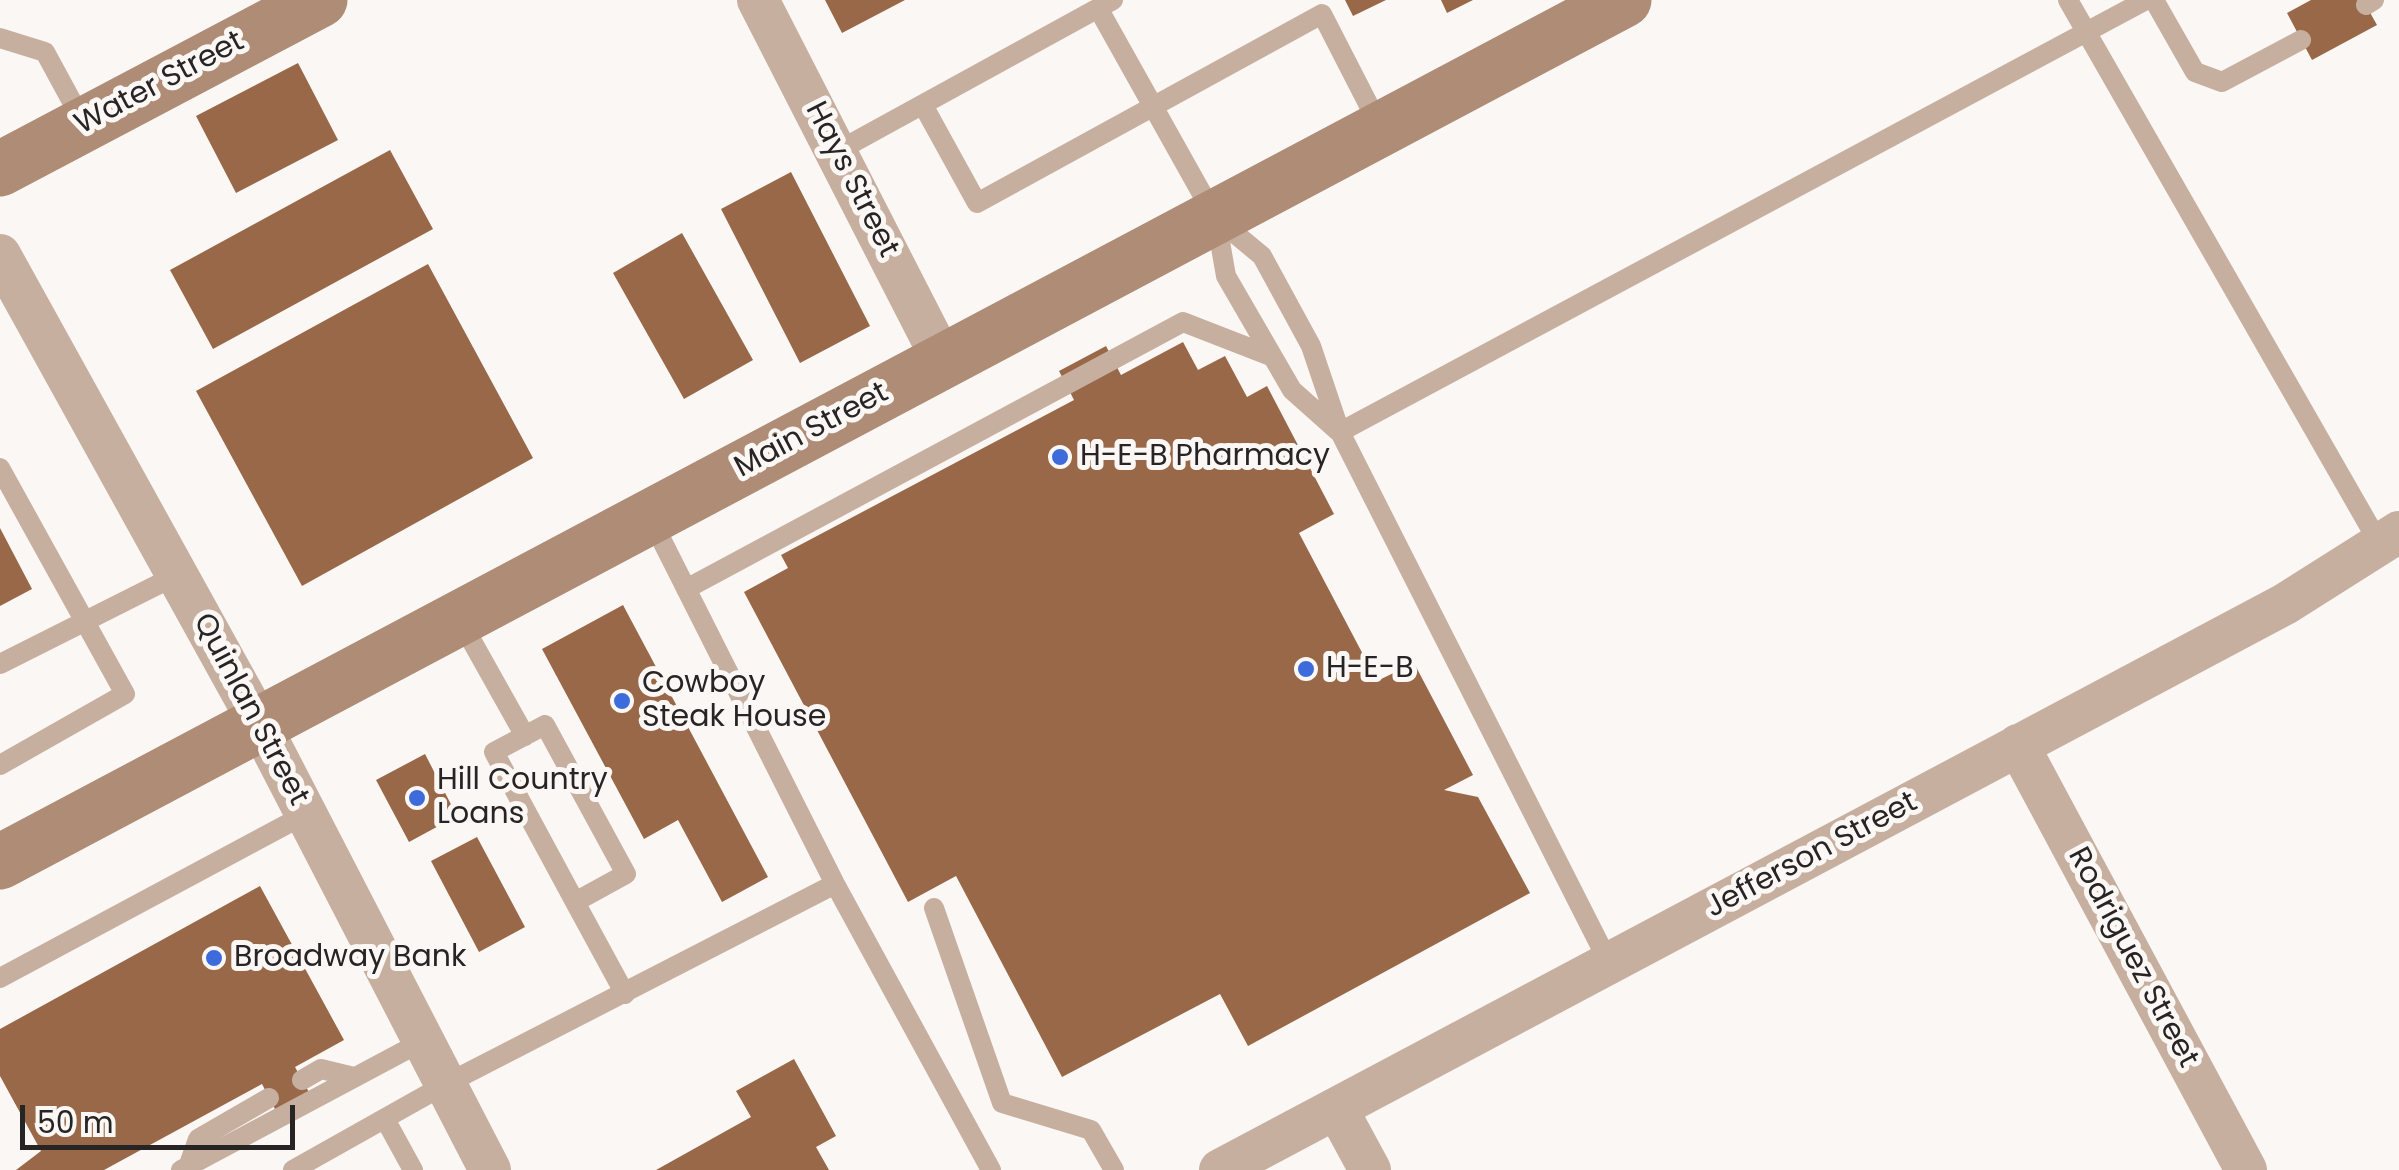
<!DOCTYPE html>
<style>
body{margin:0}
#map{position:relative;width:2399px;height:1170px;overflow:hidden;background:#fbf7f4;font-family:Poppins,sans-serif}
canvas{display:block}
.scale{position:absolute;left:20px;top:1105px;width:275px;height:45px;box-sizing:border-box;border:5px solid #262523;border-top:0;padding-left:12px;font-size:30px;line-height:35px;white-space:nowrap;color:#262523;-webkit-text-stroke:8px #fbf7f4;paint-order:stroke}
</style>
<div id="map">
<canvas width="2399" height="1170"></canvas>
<div class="scale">50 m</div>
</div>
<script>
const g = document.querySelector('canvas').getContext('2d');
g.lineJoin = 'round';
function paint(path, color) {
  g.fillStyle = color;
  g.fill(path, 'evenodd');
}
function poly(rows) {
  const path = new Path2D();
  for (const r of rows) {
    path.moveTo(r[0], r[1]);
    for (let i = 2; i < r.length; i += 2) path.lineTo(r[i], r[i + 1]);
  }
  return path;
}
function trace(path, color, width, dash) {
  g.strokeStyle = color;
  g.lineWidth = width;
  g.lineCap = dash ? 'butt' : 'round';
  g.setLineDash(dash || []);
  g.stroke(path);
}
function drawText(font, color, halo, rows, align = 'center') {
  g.font = font + ' Poppins,sans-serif';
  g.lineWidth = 10;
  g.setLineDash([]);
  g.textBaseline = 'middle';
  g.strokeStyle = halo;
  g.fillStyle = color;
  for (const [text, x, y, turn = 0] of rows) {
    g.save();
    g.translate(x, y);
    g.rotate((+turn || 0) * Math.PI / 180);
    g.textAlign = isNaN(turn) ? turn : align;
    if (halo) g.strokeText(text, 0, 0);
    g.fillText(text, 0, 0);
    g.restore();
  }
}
const building = poly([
 [825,0,905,0,842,33],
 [1345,0,1386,0,1353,16],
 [1441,0,1473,0,1447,13],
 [2311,0,2363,0,2377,25,2312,60,2287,13],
 [298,63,338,140,236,193,196,116],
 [390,150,433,229,213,349,170,270],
 [791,172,870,326,800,363,721,209],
 [682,233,753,360,684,399,613,273],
 [428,264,533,458,302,586,196,391],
 [1183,342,1198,370,1225,356,1247,397,1267,386,1334,514,1299,533,1377,681,1414,663,1473,775,1444,790,1478,797,1530,893,1248,1046,1220,994,1062,1077,956,876,908,902,744,592,788,568,781,555,1074,400,1059,371,1106,346,1121,375],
 [0,528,32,589,0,606],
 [623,605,768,877,722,902,678,820,644,839,542,649],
 [425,754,457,816,409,842,376,780],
 [477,837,525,927,479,952,431,861],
 [260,886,344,1040,295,1067,310,1094,277,1113,262,1084,104,1170,16,1170,41,1151,0,1076,0,1029],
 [794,1059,836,1136,816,1147,829,1170,656,1170,751,1117,736,1091]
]);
const lane = poly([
 [2068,0,2379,543],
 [2154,0,2195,72,2222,82,2301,40],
 [2366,5,2374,0],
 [1098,8,1215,217,1262,256,1311,346,1340,432,1610,965],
 [0,38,45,52,83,122],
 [923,105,977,203,1322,14,1380,127],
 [836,152,1113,0],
 [1216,219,1226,276,1292,390,1338,431],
 [1340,432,2146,0],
 [0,468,125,694,0,765],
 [651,519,835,884,991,1170],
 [686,589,1183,322,1273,357],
 [460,620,525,736],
 [0,664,177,575],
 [545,725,626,874,575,902,494,752,545,725],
 [575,902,625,994],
 [934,908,1002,1103,1091,1130,1114,1170],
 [0,978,306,814],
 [302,1080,321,1069,354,1077],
 [385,1119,413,1170],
 [181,1170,423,1041],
 [187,1170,198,1139,269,1098],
 [293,1170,446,1084,835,884]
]);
const street = poly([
 [758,0,943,361],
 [0,255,260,725,490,1170],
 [2018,745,2246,1170],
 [1337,1109,1370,1170],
 [1220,1170,2285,604,2399,532]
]);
const secondary = poly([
 [0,169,320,0],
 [0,862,1624,0]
]);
const markers = [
 [1060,457,10,"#3e6bdc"],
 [1306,669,10,"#3e6bdc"],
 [622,701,10,"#3e6bdc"],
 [417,798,10,"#3e6bdc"],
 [214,958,10,"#3e6bdc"]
];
const streetNames = [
 ["Water Street",160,84,-28],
 ["Hays Street",851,180,63],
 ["Main Street",812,431,-28],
 ["Quinlan Street",250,710,62],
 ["Jefferson Street",1812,856,-28],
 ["Rodriguez Street",2132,958,62]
];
const poiNames = [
 ["H-E-B Pharmacy",1080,457],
 ["H-E-B",1326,669],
 ["Cowboy",642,684],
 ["Steak House",642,718],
 ["Hill Country",437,781],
 ["Loans",437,815],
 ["Broadway Bank",234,958]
];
paint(building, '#986848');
trace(lane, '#c7afa0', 20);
trace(street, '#c7afa0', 42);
trace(secondary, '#ae8c76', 55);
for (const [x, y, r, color] of markers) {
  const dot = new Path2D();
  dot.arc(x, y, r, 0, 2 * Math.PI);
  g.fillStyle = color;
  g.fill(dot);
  trace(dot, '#fbf7f4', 4);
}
drawText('30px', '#262523', '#fbf7f4', streetNames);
drawText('30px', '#262523', '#fbf7f4', poiNames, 'left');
</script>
